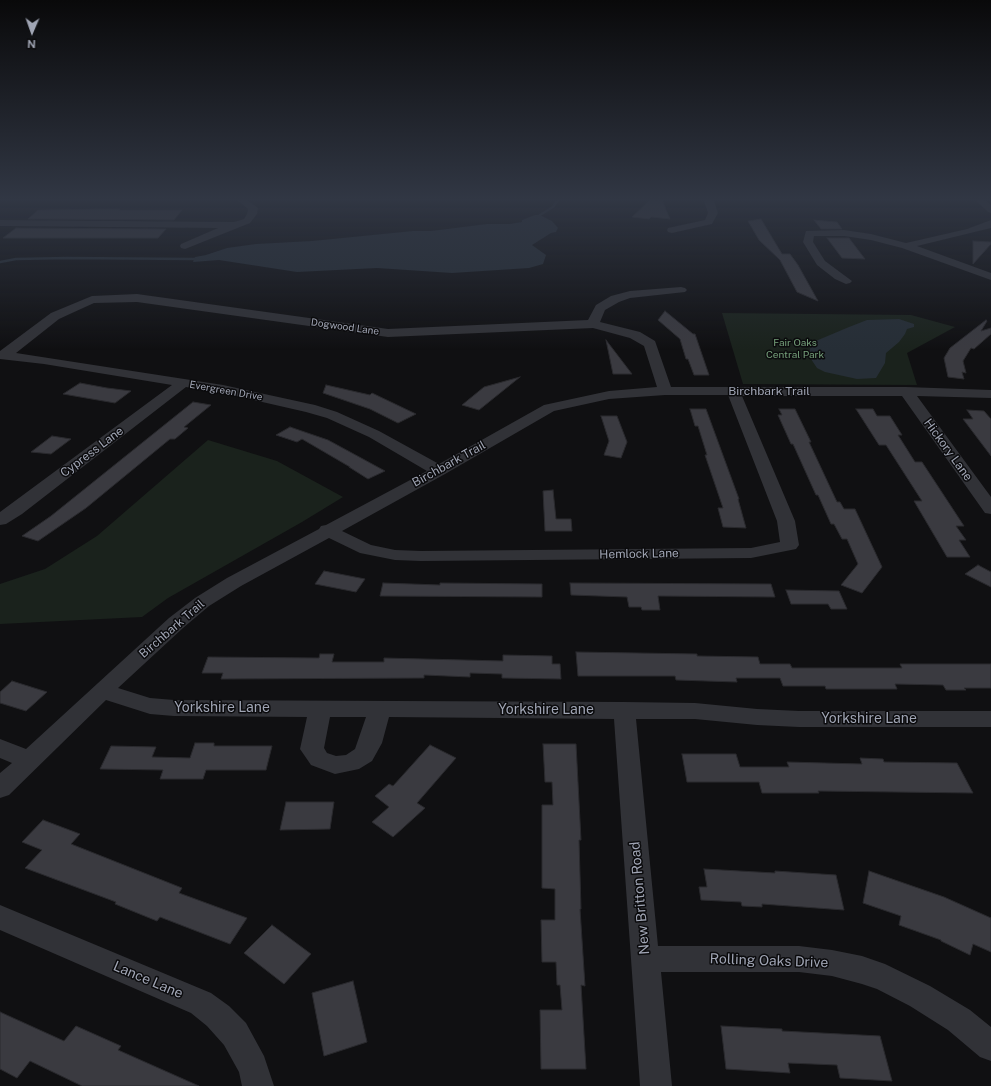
<!DOCTYPE html>
<style>
body{margin:0}
#map{position:relative;width:991px;height:1086px;overflow:hidden;background:#101012;font-family:"Public Sans",sans-serif}
canvas{display:block}
.north{position:absolute;left:12px;top:12px;width:40px;height:40px;-webkit-text-stroke:3px #0b0b0d;paint-order:stroke;rotate:182deg;font-size:11px;font-weight:700;line-height:16px;text-align:center;color:#a0a5b4}
.north::after{content:'';display:block;margin:auto;width:14px;height:18px;background:#a0a5b4;clip-path:polygon(50% 0,100% 100%,50% 72%,0 100%)}
</style>
<div id="map">
<canvas width="991" height="1086"></canvas>
<div class="north">N</div>
</div>
<script>
const g = document.querySelector('canvas').getContext('2d');
g.lineJoin = 'round';
function paint(path, color) {
  g.fillStyle = color;
  g.fill(path, 'evenodd');
}
function poly(rows) {
  const path = new Path2D();
  for (const r of rows) {
    path.moveTo(r[0], r[1]);
    for (let i = 2; i < r.length; i += 2) path.lineTo(r[i], r[i + 1]);
  }
  return path;
}
function trace(path, color, width, dash) {
  g.strokeStyle = color;
  g.lineWidth = width;
  g.lineCap = dash ? 'butt' : 'round';
  g.setLineDash(dash || []);
  g.stroke(path);
}
function drawText(font, color, halo, rows, align = 'center') {
  g.font = font + ' "Public Sans",sans-serif';
  g.lineWidth = 3;
  g.setLineDash([]);
  g.textBaseline = 'middle';
  g.strokeStyle = halo;
  g.fillStyle = color;
  for (const [text, x, y, turn = 0] of rows) {
    g.save();
    g.translate(x, y);
    g.rotate((+turn || 0) * Math.PI / 180);
    g.textAlign = isNaN(turn) ? turn : align;
    if (halo) g.strokeText(text, 0, 0);
    g.fillText(text, 0, 0);
    g.restore();
  }
}
const green = poly([
 [722,313,911,315,955,327,907,353,917,385,743,384],
 [208,440,277,461,343,497,302,522,168,598,142,617,0,624,0,584,45,569,97,536]
]);
const water = poly([
 [535,215,540,215,552,221,558,228,556,232,551,233,532,245,546,255,543,264,529,268,452,273,377,268,297,272,219,260,193,262,195,257,206,255,227,248,256,244,312,241,413,231,431,231,487,224,510,224,522,222,522,220],
 [899,319,914,324,914,327,907,329,905,334,899,342,886,353,885,363,876,378,857,379,825,372,817,368,809,356,811,343,849,327,867,320]
]);
const stream = poly([
 [540,215,553,207,559,198],
 [0,262,16,259,67,258,195,259]
]);
const building = poly([
 [650,200,662,200,670,219,651,217,649,219,632,217,650,200],
 [96,209,120,209,119,210,182,210,174,220,28,219,38,210,96,209],
 [761,219,782,254,790,254,798,265,818,301,797,292,780,260,759,240,748,221,761,219],
 [814,220,837,222,842,229,821,229,814,220],
 [16,228,166,229,158,238,3,238,16,228],
 [827,238,849,238,865,259,842,258,827,238],
 [973,241,991,242,991,244,973,264,973,241],
 [665,311,693,334,695,334,709,375,694,375,688,359,686,359,680,339,658,320,665,311],
 [986,320,987,321,981,331,991,328,991,334,974,349,971,348,963,361,966,373,962,372,964,379,948,377,944,358,950,348,986,320],
 [606,340,632,374,613,374,606,340],
 [520,377,479,410,462,405,484,387,520,377],
 [80,383,107,388,131,391,115,403,63,394,80,383],
 [326,385,370,395,372,393,416,414,398,423,370,409,323,393,326,385],
 [193,402,211,405,184,427,188,428,175,439,170,439,86,508,38,541,22,536,51,516,193,402],
 [690,409,706,409,739,499,738,499,746,528,723,527,718,508,723,508,705,455,707,455,698,426,695,426,690,409],
 [779,409,795,409,811,442,809,442,837,502,840,502,844,509,855,509,882,567,862,593,841,585,858,564,847,539,842,539,834,524,831,524,818,495,816,495,793,444,791,444,778,415,782,415,779,409],
 [856,409,873,409,877,416,890,416,902,435,898,435,915,462,922,462,964,526,956,526,966,540,959,540,970,557,947,557,914,501,922,501,886,445,879,445,856,409],
 [967,410,984,411,991,419,991,456,963,419,973,419,967,410],
 [601,416,617,416,627,442,621,458,604,455,609,441,601,416],
 [290,427,328,440,385,471,368,479,349,467,350,467,302,439,297,442,276,435,290,427],
 [52,436,71,439,51,454,31,452,52,436],
 [553,490,556,519,571,519,572,531,545,531,543,491,553,490],
 [978,565,991,572,991,587,965,574,978,565],
 [324,571,365,579,356,592,315,584,324,571],
 [383,583,440,585,440,583,542,584,542,597,380,596,383,583],
 [570,583,771,584,775,597,658,596,660,610,642,610,641,607,629,607,627,597,571,595,570,583],
 [786,590,839,591,847,609,831,609,828,604,791,604,786,590],
 [576,652,697,654,697,656,758,657,760,664,790,664,792,668,902,668,900,664,991,664,991,688,964,688,966,690,946,690,943,685,895,684,897,689,826,689,825,686,783,686,780,678,736,678,737,682,676,680,675,676,578,676,576,652],
 [320,654,334,654,332,662,384,662,384,658,503,661,503,655,552,656,552,664,560,664,561,679,502,678,502,674,470,673,470,677,424,675,424,678,221,679,223,673,202,673,208,657,319,658,320,654],
 [12,681,47,692,26,711,0,703,0,692,12,681],
 [195,743,214,743,214,746,272,746,266,770,206,770,203,779,160,779,163,770,100,769,111,746,156,747,152,757,190,758,195,743],
 [543,744,576,744,581,840,579,840,581,909,580,909,585,986,581,985,586,1069,541,1069,540,1010,562,1010,560,985,557,985,556,962,542,962,541,920,555,920,555,889,542,888,542,805,553,805,552,782,545,782,543,744],
 [430,745,456,758,417,803,425,808,393,837,372,822,389,807,375,796,389,784,393,786,430,745],
 [682,754,736,754,740,767,789,767,787,762,862,764,860,758,883,759,884,762,957,763,973,793,818,791,819,793,762,793,759,782,687,782,682,754],
 [286,802,334,802,330,829,280,830,286,802],
 [43,820,80,834,71,844,182,888,179,893,247,918,230,944,160,917,157,921,115,904,116,902,25,868,42,850,22,842,43,820],
 [704,869,775,873,775,871,836,875,844,910,762,904,762,907,742,906,741,902,701,900,699,887,707,887,704,869],
 [869,871,944,897,991,918,991,952,973,944,970,955,941,941,941,940,899,925,901,916,863,903,869,871],
 [272,925,311,954,284,984,244,953,272,925],
 [353,981,367,1042,324,1056,312,993,353,981],
 [0,1012,64,1041,76,1026,121,1046,118,1050,199,1086,82,1086,30,1061,17,1078,0,1069,0,1012],
 [721,1026,782,1029,782,1031,880,1036,892,1081,840,1078,837,1065,788,1063,790,1073,726,1069,721,1026]
]);
const minor = poly([
 [235,198,245,198,258,208,257,214,250,223,185,249,181,248,180,246,181,244,218,228,0,226,0,220,234,222,244,219,247,214,248,209,235,198],
 [703,198,713,198,718,213,712,224,672,233,668,232,667,230,668,228,705,220,708,213,703,198],
 [973,198,982,198,991,205,991,213,988,212,973,198],
 [991,220,991,228,917,246,991,273,991,280,902,248,871,240,844,236,814,236,813,242,825,261,852,281,850,283,846,284,835,279,817,265,803,242,806,231,844,230,871,234,906,243,967,229,991,220],
 [681,287,685,288,687,290,685,292,630,298,619,302,605,310,600,322,640,332,655,341,671,387,906,387,991,390,991,398,917,396,991,497,991,514,985,513,902,396,742,396,795,521,799,545,796,549,751,558,421,561,395,560,360,553,329,538,241,586,209,606,183,628,118,688,150,698,174,700,624,702,695,703,757,709,799,711,991,711,991,727,799,727,757,725,695,719,636,719,658,946,799,946,832,950,862,956,885,964,930,986,970,1010,991,1027,991,1061,980,1057,948,1030,910,1006,877,989,862,984,832,976,799,972,661,972,672,1086,640,1086,614,719,389,717,382,743,372,761,359,769,335,774,311,765,300,749,307,717,174,716,150,714,106,700,9,795,0,798,0,773,12,763,0,758,0,739,26,749,169,618,195,598,227,578,319,529,321,526,326,525,427,471,369,437,327,418,306,412,223,393,186,387,22,514,6,524,0,525,0,512,172,385,44,364,0,359,0,351,51,313,92,296,137,294,388,329,588,320,596,305,611,296,630,291,681,287],
 [137,302,388,337,593,328,630,338,644,346,657,387,609,391,544,405,439,464,379,431,337,412,315,405,223,385,16,353,59,319,72,313,94,303,137,302],
 [665,395,728,395,777,521,780,542,751,548,421,551,395,550,371,545,342,531,445,474,554,411,609,399,665,395],
 [330,717,366,717,355,749,346,755,336,756,327,753,324,748,330,717],
 [0,905,211,993,229,1006,246,1023,264,1056,274,1086,242,1086,239,1072,224,1045,207,1026,191,1013,0,930,0,905]
]);
const farStreetnames = [
 ["Dogwood Lane",345,327,8],
 ["Evergreen Drive",226,391,10]
];
const farParknames = [
 ["Fair Oaks",795,343],
 ["Central Park",795,355]
];
const streetNames = [
 ["Birchbark Trail",769,391],
 ["Hickory Lane",948,450,54],
 ["Cypress Lane",92,452,-37],
 ["Birchbark Trail",449,464,-29],
 ["Hemlock Lane",639,554,-1],
 ["Birchbark Trail",172,629,-41]
];
const nearStreetnames = [
 ["Yorkshire Lane",222,708],
 ["Yorkshire Lane",546,710],
 ["Yorkshire Lane",869,719],
 ["New Britton Road",640,898,-95],
 ["Rolling Oaks Drive",769,961,2],
 ["Lance Lane",148,980,23]
];
paint(green, '#1a221c');
paint(water, '#262e36');
trace(stream, '#262e36', 2.5);
paint(building, '#3a3a40');
trace(building, '#2a2a2e', 1);
paint(minor, '#313237');
const sky = g.createLinearGradient(0, 0, 0, 350);
sky.addColorStop(0, '#09090a');
sky.addColorStop(0.57, '#313744');
sky.addColorStop(1, '#31374400');
g.fillStyle = sky;
g.fillRect(0, 0, 991, 350);
drawText('10px', '#a0a5b4', '#0b0b0d', farStreetnames);
drawText('10px', '#76a17b', '#0b0b0d', farParknames);
drawText('12px', '#a0a5b4', '#0b0b0d', streetNames);
drawText('14px', '#a0a5b4', '#0b0b0d', nearStreetnames);
</script>
